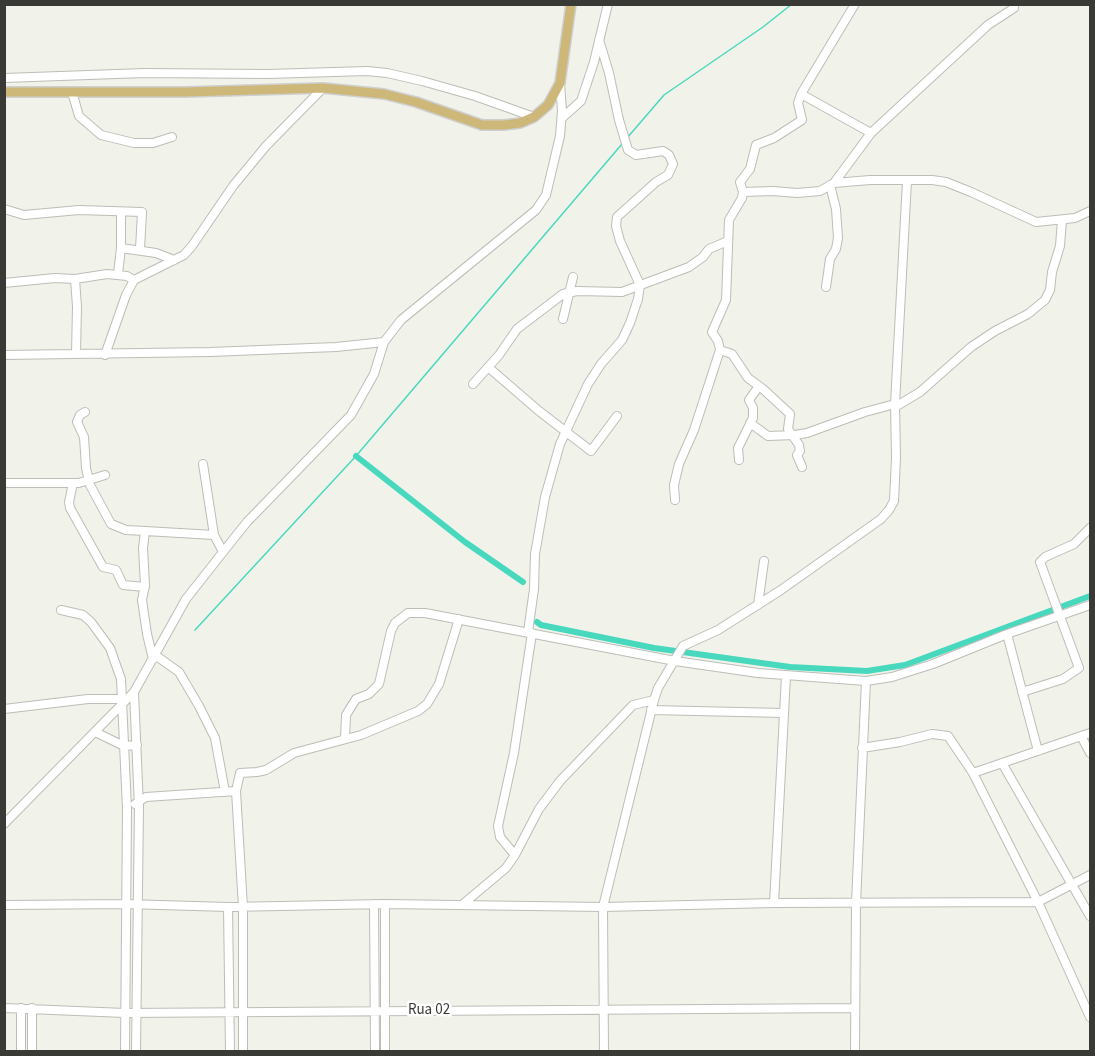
<!DOCTYPE html>
<style>
body{margin:0}
#map{position:relative;width:1095px;height:1056px;overflow:hidden;background:#f1f3eb;font-family:"Source Sans 3",sans-serif}
canvas{display:block}
.frame{position:absolute;inset:0;border:6px solid #393936;pointer-events:none}
</style>
<div id="map">
<canvas width="1095" height="1056"></canvas>
<div class="frame"></div>
</div>
<script>
const g = document.querySelector('canvas').getContext('2d');
g.lineJoin = 'round';
function poly(rows) {
  const path = new Path2D();
  for (const r of rows) {
    path.moveTo(r[0], r[1]);
    for (let i = 2; i < r.length; i += 2) path.lineTo(r[i], r[i + 1]);
  }
  return path;
}
function trace(path, color, width, dash) {
  g.strokeStyle = color;
  g.lineWidth = width;
  g.lineCap = dash ? 'butt' : 'round';
  g.setLineDash(dash || []);
  g.stroke(path);
}
function drawText(font, color, halo, rows, align = 'center') {
  g.font = font + ' "Source Sans 3",sans-serif';
  g.lineWidth = 5;
  g.setLineDash([]);
  g.textBaseline = 'middle';
  g.strokeStyle = halo;
  g.fillStyle = color;
  for (const [text, x, y, turn = 0] of rows) {
    g.save();
    g.translate(x, y);
    g.rotate((+turn || 0) * Math.PI / 180);
    g.textAlign = isNaN(turn) ? turn : align;
    if (halo) g.strokeText(text, 0, 0);
    g.fillText(text, 0, 0);
    g.restore();
  }
}
const stream = poly([
 [627,138,664,95,763,27,792,4],
 [195,630,356,456,622,144]
]);
const canal = poly([
 [356,456,465,542,523,582],
 [537,622,541,625,654,648,790,667,867,671,905,665,1090,596]
]);
const minor = poly([
 [4,78,145,73,268,74,367,71,387,73,422,81,475,96,534,117],
 [72,92,79,116,101,135,134,143,153,143,172,137],
 [801,94,871,133],
 [562,118,581,101,594,62,608,4],
 [834,183,871,133,988,25,1014,8],
 [743,192,773,191,797,193,820,191,834,183,870,180,932,180,946,182,971,192,1036,222,1075,218,1090,211],
 [4,209,24,215,79,210,142,212,140,249],
 [121,248,156,253,174,260],
 [118,274,121,248,121,212],
 [75,279,77,307,76,353],
 [4,283,55,278,75,279,107,274,127,276,134,280],
 [826,287,830,259,836,249,838,238,836,209,830,185],
 [563,319,573,277],
 [720,350,732,354,748,378,763,389,790,414,788,429,799,445,800,451,797,455,802,467],
 [4,355,210,352,336,347,384,342],
 [105,355,126,295,134,280,184,255,192,246,233,186,266,146,323,88],
 [488,367,539,411,591,451,617,416],
 [473,384,499,355,517,329,563,294,577,291,622,292,689,267,703,257,709,249,728,241],
 [895,407,920,392,971,347,995,331,1028,314,1045,300,1050,290,1052,272,1060,246,1062,220],
 [85,412,80,415,77,422,84,437,86,468,90,485,111,524,126,530,145,531,143,548,145,585,142,600,147,634,153,659],
 [750,423,768,436,795,435,807,433,865,412,895,404],
 [739,460,738,448,753,418,753,408,749,400,759,386],
 [203,464,214,535,223,552],
 [4,483,79,483,105,475],
 [73,483,69,502,70,508,103,567,116,570,123,585,145,587],
 [675,500,674,485,679,464,694,430,720,350,718,341,712,332,726,300,729,220,742,198,743,192,740,182,750,169,756,145,774,138,802,120,798,103,801,94,855,4],
 [145,531,214,535],
 [758,605,764,561],
 [61,610,83,615,91,622,110,648,121,679,127,809,125,1052],
 [528,632,534,589,535,554,545,497,560,444,588,384,601,364,622,340,630,323,638,299,640,285,620,241,616,226,617,217,656,182,668,175,673,164,669,155,663,151,636,155,628,150,619,120,609,73,599,40],
 [1007,634,1038,751],
 [155,655,179,672,199,706,215,738,225,792],
 [134,692,139,807,136,1052],
 [1022,692,1063,679,1079,668,1040,562,1045,557,1074,544,1090,528],
 [4,709,88,699,122,699],
 [651,710,784,713],
 [95,732,124,746,137,745],
 [1081,736,1090,753],
 [345,739,346,715,356,699,369,694,379,684,391,631,395,623,408,613,425,613,675,661,758,673,866,681,892,677,933,664,1007,634,1090,605],
 [862,748,900,742,932,734,948,736,973,773,1038,902,1090,875],
 [1002,763,1090,916],
 [973,773,1090,733],
 [135,804,146,797,236,791],
 [4,824,134,692,186,599,223,552,247,522,351,415,374,374,384,342,401,320,536,210,546,195,560,136,562,111,560,83],
 [515,855,539,809,560,781,633,705,654,700],
 [774,903,786,676],
 [374,904,375,1052],
 [385,904,385,1052],
 [463,904,506,868,515,855,500,837,498,826,514,753,532,633],
 [4,905,126,904,228,907,385,904,603,907,774,903,1038,902,1090,1017],
 [228,907,230,1052],
 [4,1008,125,1013,855,1008],
 [21,1008,21,1052],
 [32,1008,32,1052],
 [243,1052,243,907,236,791,240,773,257,772,266,770,294,753,361,735,418,711,427,704,439,684,459,619],
 [604,1052,603,907,654,700,658,688,683,646,718,630,781,590,881,519,889,510,894,501,896,458,895,404,907,181],
 [855,1052,856,903,866,681]
]);
const major = poly([
 [4,92,185,92,323,88,384,94,416,102,482,125,504,125,520,123,534,117,548,105,560,83,571,4]
]);
const streetNames = [
 ["Rua 02",429,1011]
];
trace(stream, '#48d8be', 1.5);
trace(canal, '#48d8be', 6);
trace(minor, '#bcbeb6', 10);
trace(major, '#cfcfcf', 12);
trace(minor, '#fff', 8);
trace(major, '#cdb779', 9);
drawText('15px', '#393936', '#fff', streetNames);
</script>
